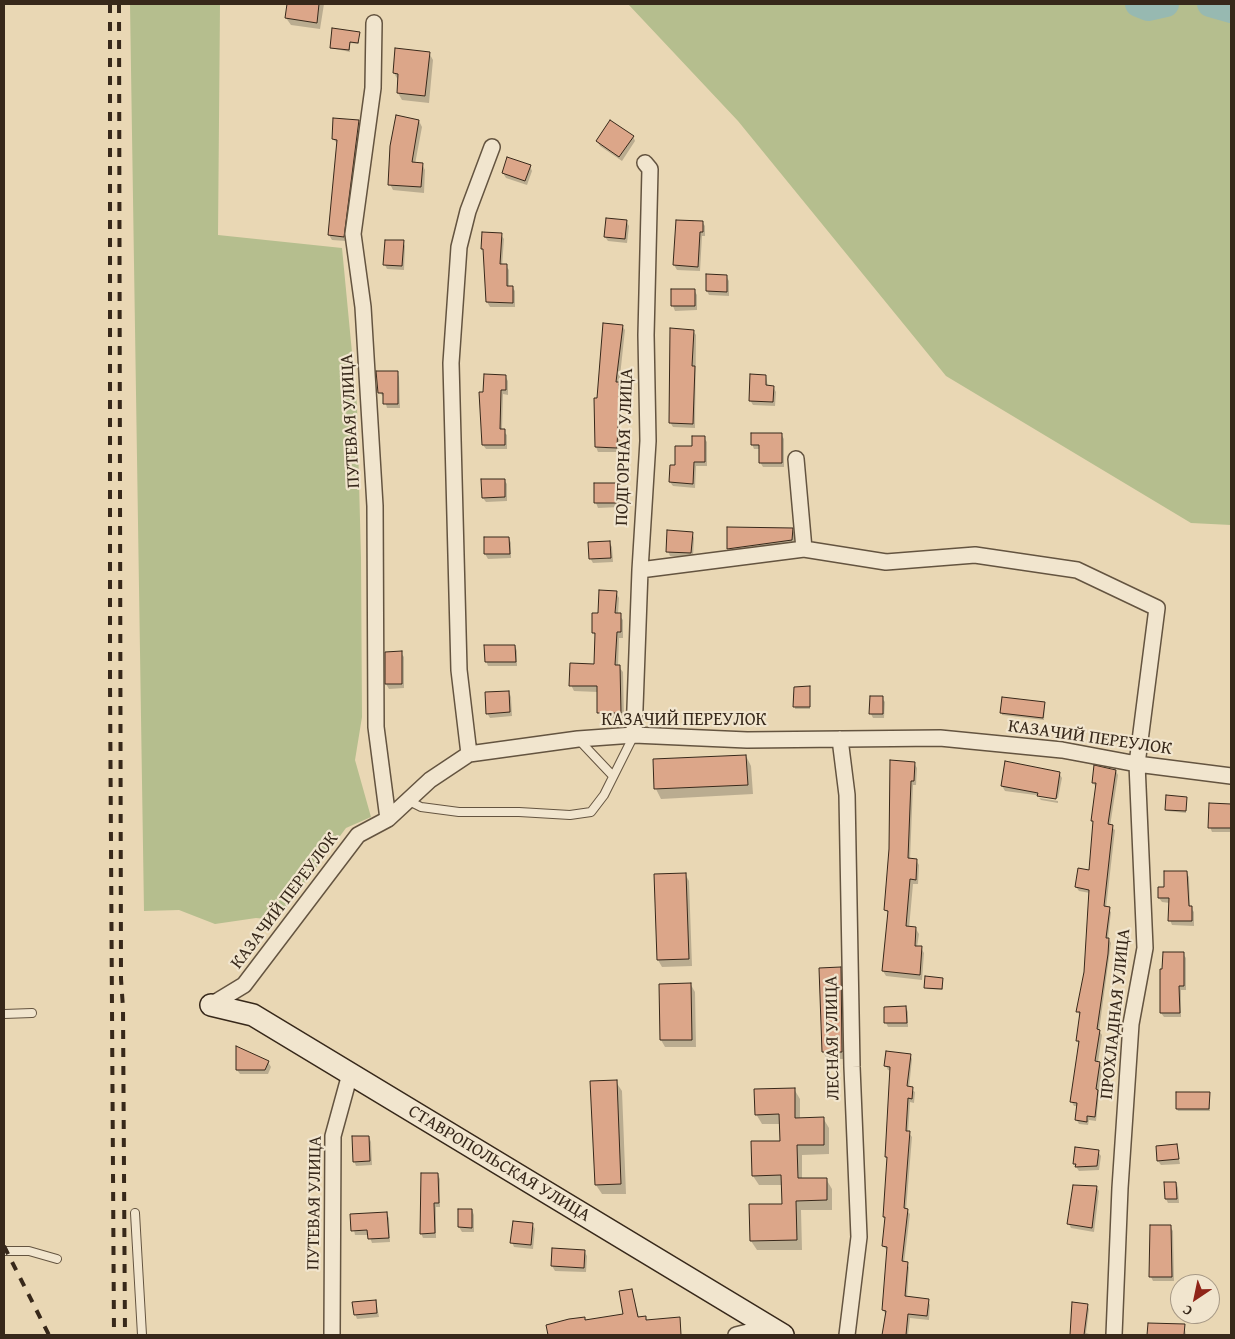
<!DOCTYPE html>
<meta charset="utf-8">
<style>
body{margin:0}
#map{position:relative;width:1235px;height:1339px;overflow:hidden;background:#e9d7b4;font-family:"Gentium Book Plus",serif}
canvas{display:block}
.frame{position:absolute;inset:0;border:5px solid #37281a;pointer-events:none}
.north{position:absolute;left:1170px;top:1274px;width:50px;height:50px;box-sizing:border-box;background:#f1e5ce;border:1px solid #a79986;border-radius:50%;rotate:214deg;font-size:14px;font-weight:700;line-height:20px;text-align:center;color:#37281a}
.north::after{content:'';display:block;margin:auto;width:18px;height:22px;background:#8f2418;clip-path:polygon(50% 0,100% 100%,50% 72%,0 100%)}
</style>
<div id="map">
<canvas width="1235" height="1339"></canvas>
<div class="frame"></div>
<div class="north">С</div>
</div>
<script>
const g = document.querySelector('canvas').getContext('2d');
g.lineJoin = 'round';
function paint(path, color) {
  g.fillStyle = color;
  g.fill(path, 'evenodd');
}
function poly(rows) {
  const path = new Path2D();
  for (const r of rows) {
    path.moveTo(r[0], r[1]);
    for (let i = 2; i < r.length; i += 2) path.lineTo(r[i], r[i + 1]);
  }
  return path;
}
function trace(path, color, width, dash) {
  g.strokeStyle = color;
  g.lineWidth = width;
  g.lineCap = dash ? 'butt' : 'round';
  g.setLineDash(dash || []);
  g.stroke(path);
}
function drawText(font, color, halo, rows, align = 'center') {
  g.font = font + ' "Gentium Book Plus",serif';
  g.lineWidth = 4.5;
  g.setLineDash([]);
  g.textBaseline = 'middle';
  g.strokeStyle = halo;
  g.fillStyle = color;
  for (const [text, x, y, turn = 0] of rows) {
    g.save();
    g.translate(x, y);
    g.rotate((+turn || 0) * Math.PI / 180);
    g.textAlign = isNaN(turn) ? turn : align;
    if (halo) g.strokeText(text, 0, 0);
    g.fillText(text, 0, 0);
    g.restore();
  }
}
const green = poly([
 [130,4,220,4,218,235,342,248,357,405,361,558,362,717,355,760,371,817,346,828,277,920,256,918,215,924,179,910,144,911],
 [628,4,1231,4,1231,525,1191,523,946,376,738,121]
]);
const shadow = poly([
 [289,4,324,4,320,29,291,25,286,18],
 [359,33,359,44,350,43,350,52,331,48],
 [429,53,433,60,429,103,402,100,398,93,398,80,394,73],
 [358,121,361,125,346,241,332,240,329,235,338,144,333,139],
 [419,121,422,127,415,164,422,164,425,170,424,193,393,190,390,184],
 [633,136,635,141,622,161,600,146,597,141],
 [530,166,532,171,527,185,506,178,503,173],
 [626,221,629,226,627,243,608,241,605,237],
 [702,222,705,226,705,236,702,236,700,271,677,270,674,265],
 [501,235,504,239,502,266,506,266,509,270,509,287,512,287,515,291,515,307,490,307,487,302,485,252,482,248],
 [403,242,405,246,404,270,387,269,385,265],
 [726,276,729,281,729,296,709,295,707,291],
 [672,290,694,290,697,295,697,310,675,311,673,306],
 [622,326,625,330,619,385,621,404,619,452,598,452,596,447,598,400],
 [693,331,696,335,695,428,673,427,670,422],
 [397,372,399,377,400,408,387,408,384,397,379,392],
 [505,376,508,381,508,395,503,394,502,430,507,435,507,449,486,449,483,445,485,393],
 [766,376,768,387,773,387,776,392,775,406,753,405,750,400],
 [781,434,784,439,784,467,763,467,760,462,760,449,754,449,752,444],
 [704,438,707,442,707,466,696,466,695,488,673,486,670,482,676,467],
 [504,480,507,484,507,501,486,502,483,498],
 [618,484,620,488,620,507,598,508,596,503],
 [729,528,792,529,795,534,794,544,731,554,728,549],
 [692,533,694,538,693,557,670,556,668,551],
 [485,538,509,538,511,543,511,558,488,559,485,554],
 [609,542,612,547,613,562,593,563,590,558],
 [616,592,619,598,618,614,623,620,623,638,619,638,618,666,623,672,624,718,602,718,599,713,598,692,574,691,571,685,595,665,596,637,593,632,599,614],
 [515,646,517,651,517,666,488,666,486,661],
 [386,653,401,653,404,657,404,688,389,689,386,684],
 [795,688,810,690,810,709,795,709],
 [509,692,511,697,512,716,490,718,487,713],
 [882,698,885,702,884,718,873,718,871,714],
 [1003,699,1045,703,1044,720,1002,715],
 [746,756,751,766,753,794,661,799,656,789],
 [914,763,917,768,916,785,913,785,910,860,916,860,919,865,918,884,913,884,909,928,916,929,919,934,917,947,921,948,924,953,922,980,886,976,883,971,889,915,886,910],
 [1116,771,1118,775,1110,826,1115,830,1106,908,1111,912,1108,938,1111,943,1099,1031,1102,1035,1098,1062,1102,1067,1096,1121,1089,1120,1088,1125,1079,1124,1076,1119,1078,1106,1074,1106,1071,1101,1080,1045,1077,1041,1080,1016,1078,1012,1085,972,1090,893,1079,891,1076,887,1090,872,1096,787,1093,783],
 [1059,773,1062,778,1058,798,1005,791,1002,786],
 [1039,798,1058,801,1058,803,1041,800],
 [1186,798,1186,813,1167,811,1166,810],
 [1210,804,1231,805,1231,832,1212,832,1210,827],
 [1186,872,1189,877,1190,907,1194,912,1194,926,1172,925,1170,920,1170,903,1162,902,1159,898],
 [685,874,689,881,692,966,662,967,658,960],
 [1183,954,1186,958,1186,990,1181,990,1181,1017,1164,1017,1161,1013],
 [840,968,844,976,846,1059,827,1059,823,1052],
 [942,979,943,990,927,989,926,987],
 [660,985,691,985,695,992,696,1047,665,1047,661,1040],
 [906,1007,908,1012,908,1027,888,1027,886,1023],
 [910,1055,912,1059,909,1088,915,1092,914,1103,910,1102,908,1132,912,1137,906,1210,910,1214,904,1263,909,1267,907,1298,928,1301,930,1305,929,1320,910,1318,908,1335,884,1335,886,1315,883,1310,888,1251,883,1246,886,1220,884,1217,888,1160,886,1157,891,1071,888,1070,886,1066],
 [268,1062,271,1067,268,1074,240,1074,237,1070],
 [616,1082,622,1091,626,1194,602,1194,596,1185],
 [794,1089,800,1099,800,1119,823,1118,829,1128,829,1154,802,1155,802,1179,826,1179,832,1189,832,1210,801,1210,802,1250,757,1250,751,1241,783,1205,783,1185,759,1185,753,1176,781,1142,780,1124,762,1124,756,1114],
 [1209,1094,1210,1111,1178,1111,1177,1109],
 [369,1137,371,1142,372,1165,356,1166,354,1161],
 [1177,1146,1180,1164,1161,1165,1158,1161],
 [1098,1152,1101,1156,1099,1170,1079,1171,1074,1164],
 [438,1175,440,1179,440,1207,436,1207,436,1238,423,1238,421,1233],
 [1176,1183,1178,1188,1179,1203,1168,1203,1166,1199],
 [1096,1187,1099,1191,1094,1232,1071,1228,1069,1224],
 [472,1210,474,1215,474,1232,462,1232,459,1227],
 [386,1213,389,1218,390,1242,372,1243,369,1235,355,1235,351,1215],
 [532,1224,535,1229,533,1249,514,1247,512,1242],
 [1170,1227,1173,1231,1174,1281,1153,1281,1151,1277],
 [553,1249,584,1251,587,1256,586,1272,555,1271,552,1266],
 [632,1290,639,1318,645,1317,647,1321,667,1324,669,1335,549,1335,547,1325,584,1318,586,1321,624,1315],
 [376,1301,379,1317,357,1319,355,1314],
 [1073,1303,1087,1305,1089,1309,1086,1333,1092,1335,1071,1335],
 [1149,1324,1184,1325,1186,1335,1149,1335]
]);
const river = poly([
 [1138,4,1148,8,1166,4],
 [1210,4,1231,10]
]);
const building = poly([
 [287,4,319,4,317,23,285,18,287,4],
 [332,28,360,32,358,43,350,42,349,50,330,48,332,28],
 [395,48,430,52,425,96,397,93,398,74,393,73,395,48],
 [396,115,419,120,412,162,423,163,421,187,388,185,390,146,396,115],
 [333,118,359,120,344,237,328,235,337,140,332,139,333,118],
 [610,120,634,136,619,157,596,141,610,120],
 [507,157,531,165,525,181,502,173,507,157],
 [606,218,627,220,625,239,604,237,606,218],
 [676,220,703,221,703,232,700,232,698,267,673,265,676,220],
 [482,232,502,233,500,264,507,264,507,286,513,286,513,303,486,302,483,249,481,249,482,232],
 [385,240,404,240,402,266,383,265,385,240],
 [706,274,727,275,727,292,706,291,706,274],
 [671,289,695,289,695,306,671,306,671,289],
 [603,323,623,325,616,382,619,382,619,399,617,448,595,447,594,398,597,398,603,323],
 [670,328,694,330,692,366,695,366,693,424,669,423,670,328],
 [376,371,398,371,398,404,383,404,383,393,378,393,376,371],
 [484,374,506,375,506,390,501,390,500,429,505,429,505,445,482,445,479,392,483,392,484,374],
 [750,374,766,375,766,385,774,386,773,402,749,401,750,374],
 [751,433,782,433,782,463,759,463,759,445,751,445,751,433],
 [692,436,705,436,705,462,694,462,693,484,669,482,670,465,675,465,675,446,692,446,692,436],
 [481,479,505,479,505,497,482,498,481,479],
 [594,483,618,483,618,503,594,503,594,483],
 [727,527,793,528,792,540,727,549,727,527],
 [667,530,693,532,691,553,666,552,667,530],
 [484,537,509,537,510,554,484,554,484,537],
 [610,541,611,558,589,559,588,542,610,541],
 [599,590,617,591,615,613,621,613,621,632,617,632,615,665,620,665,621,713,597,713,597,686,569,686,570,663,594,664,595,633,592,633,592,613,598,613,599,590],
 [484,645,515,645,516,662,485,662,484,645],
 [402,651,402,684,385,684,385,652,402,651],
 [810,686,810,707,793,707,794,687,810,686],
 [509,691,510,712,486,714,485,692,509,691],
 [870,696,883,696,883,714,869,714,870,696],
 [1002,697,1045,702,1043,718,1000,713,1002,697],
 [746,755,748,785,654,789,653,759,746,755],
 [890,760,915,762,914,781,911,781,908,858,917,859,916,880,910,879,906,926,916,927,915,946,922,946,920,975,882,971,888,911,884,910,889,849,890,760],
 [1005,761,1060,772,1056,799,1037,796,1038,793,1001,786,1005,761],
 [1094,765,1116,770,1108,824,1113,825,1104,906,1110,907,1106,938,1109,938,1108,954,1097,1029,1100,1030,1095,1061,1100,1062,1096,1089,1098,1090,1095,1117,1087,1116,1087,1122,1075,1120,1077,1103,1070,1102,1079,1041,1076,1041,1080,1012,1076,1012,1084,972,1089,890,1075,887,1078,868,1089,870,1093,821,1091,821,1096,783,1092,783,1094,765],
 [1166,795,1187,797,1186,811,1165,810,1166,795],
 [1209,803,1231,804,1231,828,1208,828,1209,803],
 [1164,871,1187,871,1189,906,1192,906,1192,921,1168,921,1169,898,1158,898,1158,887,1164,887,1164,871],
 [686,873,689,959,657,960,654,874,686,873],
 [1163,952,1184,952,1184,986,1179,986,1180,1013,1160,1013,1160,969,1162,969,1163,952],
 [841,967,842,1052,822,1052,819,968,841,967],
 [925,976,943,978,942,989,924,988,925,976],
 [691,983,692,1040,660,1040,659,984,691,983],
 [906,1006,907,1023,884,1023,884,1007,906,1006],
 [236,1046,269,1061,265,1070,236,1070,236,1046],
 [886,1051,911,1054,907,1086,913,1087,912,1099,908,1098,906,1131,910,1131,904,1208,908,1209,902,1261,908,1262,905,1296,929,1299,927,1316,908,1314,906,1335,882,1335,886,1311,882,1310,887,1247,882,1246,885,1217,883,1217,887,1157,885,1157,890,1067,884,1066,886,1051],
 [617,1080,621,1184,595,1185,590,1081,617,1080],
 [795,1088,795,1118,824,1117,824,1145,797,1145,798,1178,827,1178,827,1200,796,1201,797,1240,750,1241,749,1204,782,1204,781,1175,752,1176,751,1141,780,1141,779,1114,755,1115,754,1089,795,1088],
 [1176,1092,1210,1092,1209,1109,1176,1109,1176,1092],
 [352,1136,369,1136,370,1161,353,1162,352,1136],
 [1177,1144,1179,1159,1157,1161,1156,1146,1177,1144],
 [1075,1147,1099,1150,1097,1166,1075,1167,1076,1164,1073,1164,1075,1147],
 [421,1173,438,1173,439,1203,434,1203,435,1233,420,1234,421,1173],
 [1164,1182,1176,1182,1177,1199,1165,1199,1164,1182],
 [1073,1185,1097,1186,1092,1228,1067,1224,1073,1185],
 [458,1209,472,1209,472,1228,458,1227,458,1209],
 [387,1212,389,1238,368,1239,367,1230,351,1231,350,1214,387,1212],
 [513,1221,533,1223,531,1245,510,1243,513,1221],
 [1150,1225,1171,1225,1172,1277,1149,1277,1150,1225],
 [552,1248,585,1250,584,1268,551,1266,552,1248],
 [632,1289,638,1317,646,1316,646,1320,680,1317,681,1335,548,1335,546,1325,569,1319,585,1317,585,1320,623,1314,619,1291,632,1289],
 [376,1300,377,1313,354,1315,352,1302,376,1300],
 [1072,1302,1088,1304,1084,1335,1070,1335,1072,1302],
 [1148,1323,1185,1324,1184,1335,1147,1335,1148,1323]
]);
const lane = poly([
 [578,739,613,776],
 [409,801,421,807,459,812,519,812,570,815,591,812,604,795,634,735],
 [4,1014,32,1013],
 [135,1213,142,1335],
 [4,1251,29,1251,57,1259]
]);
const street = poly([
 [374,23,373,88,353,234,363,307,375,506,376,727,388,819],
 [796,459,804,549],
 [640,570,804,549,886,562,975,555,1077,570,1157,608,1137,764,1145,948,1131,1024,1120,1188,1114,1335],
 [634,735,640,570,648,441,646,335,650,169,645,163],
 [840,739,847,795,852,1067,859,1237,847,1335],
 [469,754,459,670,451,363,459,247,468,211,492,147],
 [211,1005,244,985,358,835,388,819,430,780,469,754,578,739,634,735,747,740,940,738,1062,750,1137,764,1231,776],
 [332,1335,333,1136,350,1074],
 [736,1335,768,1327]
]);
const secondary = poly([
 [211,1005,253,1015,783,1335]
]);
const rail = poly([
 [110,4,110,681,114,1335],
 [119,4,121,979,123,1008,125,1335],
 [4,1246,49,1335]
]);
const streetNames = [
 ["ПУТЕВАЯ УЛИЦА",351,421,-93],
 ["ПОДГОРНАЯ УЛИЦА",625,447,-88],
 ["КАЗАЧИЙ ПЕРЕУЛОК",684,720],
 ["КАЗАЧИЙ ПЕРЕУЛОК",1090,738,8],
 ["КАЗАЧИЙ ПЕРЕУЛОК",285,901,-53],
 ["ПРОХЛАДНАЯ УЛИЦА",1116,1014,-84],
 ["ЛЕСНАЯ УЛИЦА",833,1038,-91],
 ["СТАВРОПОЛЬСКАЯ УЛИЦА",499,1164,31],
 ["ПУТЕВАЯ УЛИЦА",315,1203,-89]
];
paint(green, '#b5be8e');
paint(shadow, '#0003');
trace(river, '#97b9b1', 26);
paint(building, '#dca689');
trace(building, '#37281a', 1);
trace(lane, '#645440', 10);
trace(street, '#645440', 18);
trace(secondary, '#37281a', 24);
trace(lane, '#f1e5ce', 8);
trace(street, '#f1e5ce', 15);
trace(secondary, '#f1e5ce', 21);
trace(rail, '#37281a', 4, [9, 9]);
drawText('18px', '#37281a', '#f1e5ce', streetNames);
</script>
